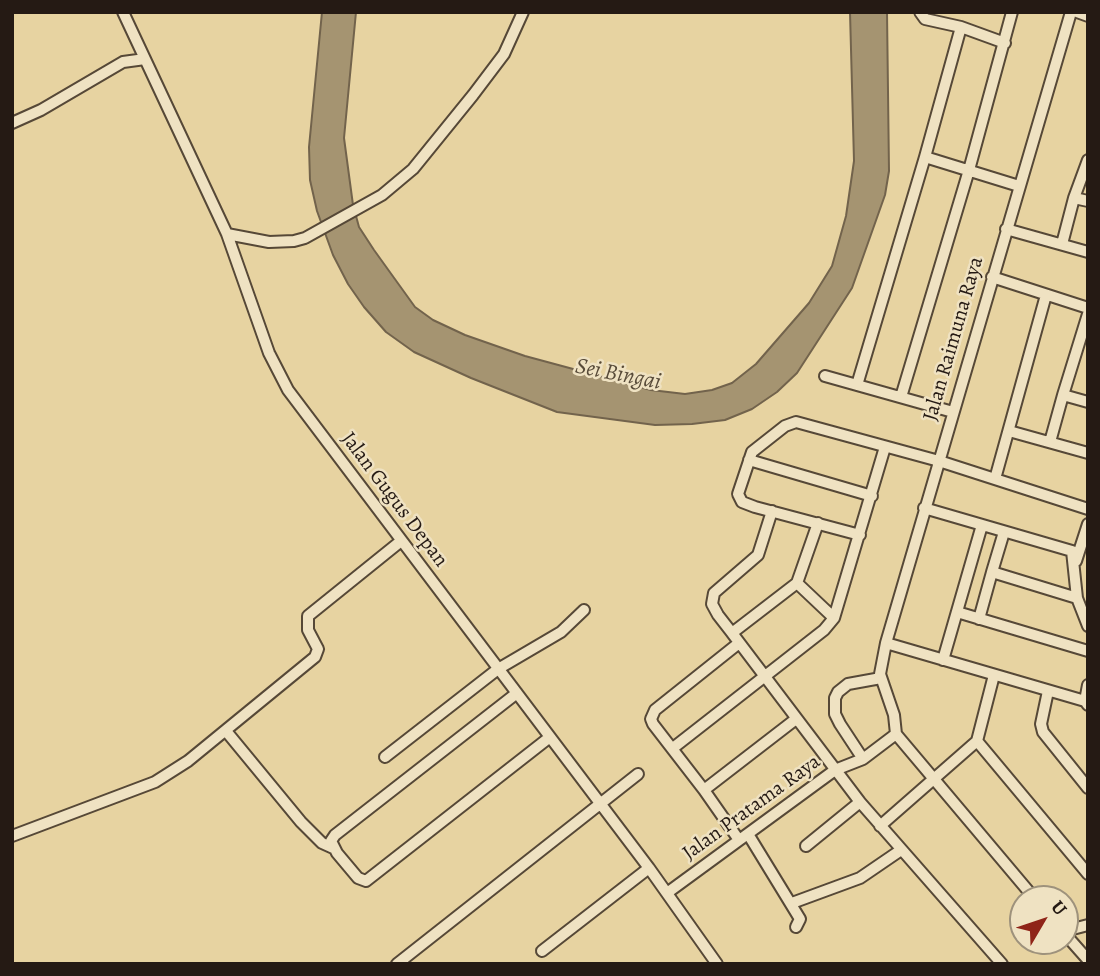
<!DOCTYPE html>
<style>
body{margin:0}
#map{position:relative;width:1100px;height:976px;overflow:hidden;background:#e7d3a1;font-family:Alegreya,serif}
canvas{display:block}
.frame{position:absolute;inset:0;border:14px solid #251a14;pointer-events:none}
.north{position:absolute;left:1009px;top:885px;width:70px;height:70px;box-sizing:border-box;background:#efe2c2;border:2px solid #9e927c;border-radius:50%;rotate:51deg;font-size:19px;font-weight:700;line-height:28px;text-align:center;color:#251a14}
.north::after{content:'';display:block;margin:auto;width:24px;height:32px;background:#8f2418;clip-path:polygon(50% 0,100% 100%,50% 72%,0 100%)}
</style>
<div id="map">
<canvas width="1100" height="976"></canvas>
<div class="frame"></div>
<div class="north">U</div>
</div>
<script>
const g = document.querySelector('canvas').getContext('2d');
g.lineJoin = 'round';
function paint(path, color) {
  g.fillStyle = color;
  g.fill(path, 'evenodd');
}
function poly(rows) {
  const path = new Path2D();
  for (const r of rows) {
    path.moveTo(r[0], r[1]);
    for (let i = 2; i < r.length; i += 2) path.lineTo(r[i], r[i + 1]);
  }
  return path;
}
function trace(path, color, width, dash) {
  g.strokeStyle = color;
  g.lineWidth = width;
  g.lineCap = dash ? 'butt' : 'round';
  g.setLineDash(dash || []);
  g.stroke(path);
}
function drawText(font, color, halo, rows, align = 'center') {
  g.font = font + ' Alegreya,serif';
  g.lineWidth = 5;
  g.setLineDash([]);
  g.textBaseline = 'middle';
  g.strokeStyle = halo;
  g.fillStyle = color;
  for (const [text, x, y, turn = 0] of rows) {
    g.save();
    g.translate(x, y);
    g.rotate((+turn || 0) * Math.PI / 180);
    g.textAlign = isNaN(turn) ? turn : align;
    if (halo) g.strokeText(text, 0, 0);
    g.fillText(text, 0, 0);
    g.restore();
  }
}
const water = poly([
 [322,12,356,12,344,138,353,205,359,227,374,250,415,307,433,320,465,335,525,356,651,390,685,394,712,390,732,383,756,364,809,303,832,266,846,216,854,161,850,12,887,12,889,171,885,195,852,288,797,373,777,392,752,409,725,420,692,424,655,425,557,412,471,378,414,352,386,332,364,307,348,284,333,255,317,211,310,180,309,147,322,12]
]);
const minor = poly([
 [123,12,227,234,269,353,288,390,649,868,717,964],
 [920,12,925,19,961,27,1005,43],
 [1077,12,1088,16],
 [12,123,41,110,123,62,145,59],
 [925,157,1019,186],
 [1074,198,1088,201],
 [1006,229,1088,252],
 [227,234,269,242,294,241,305,238,382,195,413,169,473,95,504,54,523,12],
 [1062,244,1074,198,1088,160],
 [992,277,1088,308],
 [825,376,953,412],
 [857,385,925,157,961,27],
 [1063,395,1088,314],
 [901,397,969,170,1012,12],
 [1009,431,1088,453],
 [1050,442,1063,395,1088,402],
 [749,460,872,496],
 [995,479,1046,295],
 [924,508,1072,551,1077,598],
 [772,511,758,555,714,593,712,604,718,615,732,633,797,583,834,618],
 [1004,532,992,572,1077,598,1088,626],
 [860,535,755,507,742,502,738,494,752,452,785,426,796,422,939,461,1088,509],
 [1076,561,1088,524],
 [797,583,818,523],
 [957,612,1088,651],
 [979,619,992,572],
 [732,633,860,802,1002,964],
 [886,643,1085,701,1088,705],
 [943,660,982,525],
 [1048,691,1041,724,1043,732,1088,788],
 [517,693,335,835,331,841,337,853,358,878,366,881,550,737],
 [1085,701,1088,685],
 [226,731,301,822,322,843,333,848],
 [896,734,894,715,880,674,886,643,1071,12],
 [896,734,1035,899],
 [977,741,1088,874],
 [673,748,824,630,834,618,885,447],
 [385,757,498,669,561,632,584,610],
 [863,759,840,724,835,714,835,698,838,692,848,684,881,678],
 [704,790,796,719],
 [880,826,977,741,994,675],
 [748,834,800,919,796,927],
 [12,836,155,782,188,761,315,657,318,649,308,630,308,616,401,541],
 [739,840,704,790,653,724,651,719,655,710,739,643],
 [806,846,860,802],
 [667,893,835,770,863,759,896,734],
 [792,903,860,878,901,850],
 [1065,931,1088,925],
 [1065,934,1088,960],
 [542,951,649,868],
 [397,964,638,774]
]);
const streetNames = [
 ["Jalan Raimuna Raya",954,339,-74],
 ["Jalan Gugus Depan",394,500,53],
 ["Jalan Pratama Raya",752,808,-36]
];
const waterNames = [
 ["Sei Bingai",618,375,11]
];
paint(water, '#a59471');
trace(water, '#72634c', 2);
trace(minor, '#564837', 14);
trace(minor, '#efe2c2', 10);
drawText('21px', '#251a14', '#efe2c2', streetNames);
drawText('italic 23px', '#584b39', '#efe2c2', waterNames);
</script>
